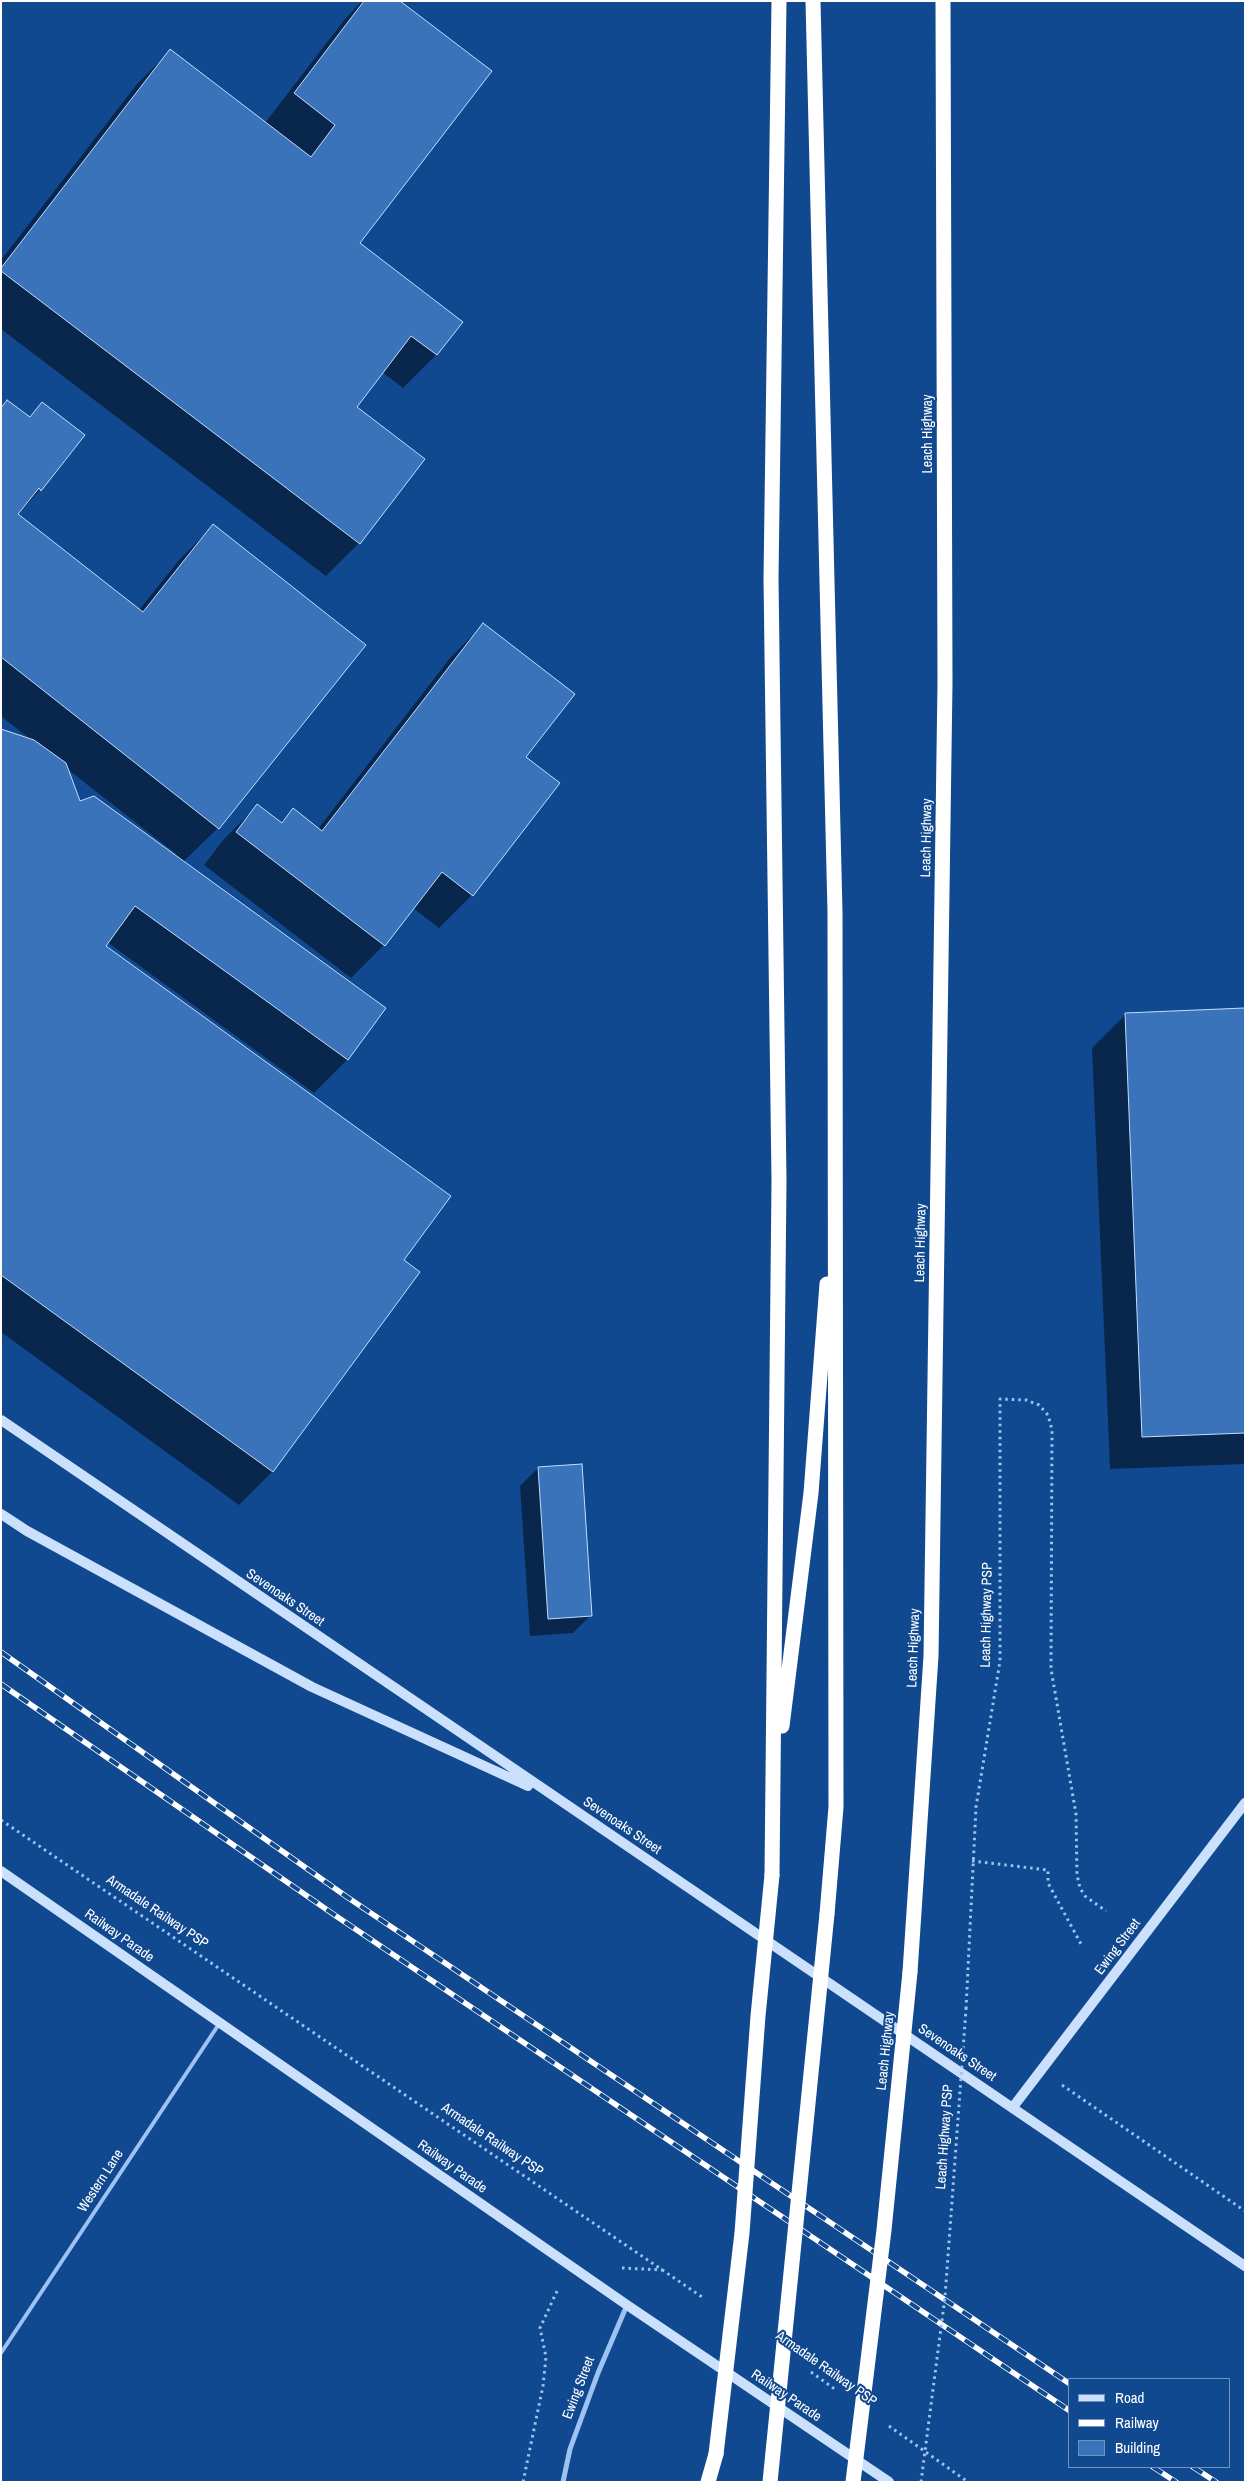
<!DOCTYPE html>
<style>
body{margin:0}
#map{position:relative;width:1246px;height:2483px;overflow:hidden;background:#114990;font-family:"Archivo Narrow",sans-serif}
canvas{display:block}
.frame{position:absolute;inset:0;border:2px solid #fff;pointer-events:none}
.legend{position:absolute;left:1068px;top:2378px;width:162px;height:90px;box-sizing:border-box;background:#114990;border:1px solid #7092bc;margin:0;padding:6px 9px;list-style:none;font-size:15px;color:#fff}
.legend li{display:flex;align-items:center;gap:10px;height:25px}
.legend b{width:25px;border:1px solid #7092bc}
</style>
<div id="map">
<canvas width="1246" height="2483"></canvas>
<div class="frame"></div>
<ul class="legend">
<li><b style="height:6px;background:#cbe0fc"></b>Road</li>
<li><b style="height:6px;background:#fff"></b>Railway</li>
<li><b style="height:14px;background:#3a73b9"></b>Building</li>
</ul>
</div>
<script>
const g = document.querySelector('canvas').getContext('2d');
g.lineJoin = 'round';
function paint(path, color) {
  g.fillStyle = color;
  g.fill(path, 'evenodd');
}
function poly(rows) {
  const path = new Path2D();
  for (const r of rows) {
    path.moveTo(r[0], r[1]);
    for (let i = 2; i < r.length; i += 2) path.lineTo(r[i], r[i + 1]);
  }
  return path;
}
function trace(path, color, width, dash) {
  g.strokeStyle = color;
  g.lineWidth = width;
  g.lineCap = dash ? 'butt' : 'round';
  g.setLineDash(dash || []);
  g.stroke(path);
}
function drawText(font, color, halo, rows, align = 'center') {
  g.font = font + ' "Archivo Narrow",sans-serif';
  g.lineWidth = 4;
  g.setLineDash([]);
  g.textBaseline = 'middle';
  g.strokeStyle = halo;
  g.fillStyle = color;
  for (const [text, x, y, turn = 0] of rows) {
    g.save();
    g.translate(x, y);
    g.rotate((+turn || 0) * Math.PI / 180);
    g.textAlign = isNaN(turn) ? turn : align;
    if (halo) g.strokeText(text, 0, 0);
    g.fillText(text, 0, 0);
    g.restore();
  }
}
const shadow = poly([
 [362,1,398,1,358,244,461,322,436,355,403,388,382,372,356,407,359,543,326,576,1,329,1,260,137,84,170,51,265,123,345,19],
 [43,403,40,490,17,515,139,610,180,559,213,526,364,645,218,828,183,862,384,1009,347,1060,314,1093,107,942,104,946,402,1260,418,1272,272,1472,239,1505,1,1332,1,730,31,740,1,716,1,408,28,418],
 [66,768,176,854,174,856,80,802],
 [483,625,524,757,472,895,439,928,413,908,384,945,351,978,204,865,224,839,257,806,280,824,293,810,318,829,450,658],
 [1245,1009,1245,1464,1110,1469,1092,1048,1125,1015],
 [538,1468,591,1615,573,1633,530,1636,520,1486]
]);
const building = poly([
 [364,1,400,1,492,71,360,243,463,322,437,355,411,336,357,407,425,459,360,544,1,271,1,268,170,49,311,157,335,125,294,93,364,1],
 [7,400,30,417,42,402,85,435,41,491,39,488,18,514,143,612,213,524,366,645,219,829,1,657,1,408,7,400],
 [483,623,575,694,526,757,560,783,473,896,442,872,385,946,236,832,257,804,282,823,293,808,322,831,483,623],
 [1,729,34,740,66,763,80,801,94,796,386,1008,348,1060,135,906,106,946,451,1196,404,1260,420,1272,273,1472,1,1275,1,729],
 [1245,1008,1245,1433,1142,1437,1125,1013,1245,1008],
 [582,1464,592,1616,548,1619,538,1467,582,1464]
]);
const path = poly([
 [1,1820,705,2299],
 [972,1861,1048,1870,1048,1883,1081,1944],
 [966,2009,976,1807,1000,1661,1000,1399,1026,1400,1039,1405,1048,1415,1052,1430,1051,1669,1076,1814,1077,1875,1080,1888,1085,1896,1106,1911],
 [1062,2085,1245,2211],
 [622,2268,663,2270],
 [811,2372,836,2390],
 [889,2426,968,2482],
 [523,2482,543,2386,546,2357,540,2328,558,2289]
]);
const lane = poly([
 [1,2353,219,2024]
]);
const street = poly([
 [563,2482,570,2449,598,2373,627,2305]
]);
const secondary = poly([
 [1,1420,1245,2266],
 [1,1514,27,1531,312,1687,528,1786],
 [1,1871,627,2305,889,2482],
 [1013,2107,1245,1803]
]);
const highway = poly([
 [813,1,835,912,836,1807,827,1914],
 [782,1726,811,1493,827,1284],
 [772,1875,779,1181,771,578,779,1],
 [910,1972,931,1656,945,683,943,1],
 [708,2482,716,2454]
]);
const rail = poly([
 [1,1652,347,1897,1070,2384],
 [1,1684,336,1916,1070,2411],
 [1153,2467,1176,2482],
 [1193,2467,1216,2482]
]);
const pathBridge = poly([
 [921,2482,945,2297,966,2009]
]);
const highwayBridge = poly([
 [716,2454,742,2233,758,2016,772,1875],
 [770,2482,827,1914],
 [853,2482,884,2230,910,1972]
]);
const streetNames = [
 ["Leach Highway",928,434,-90],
 ["Leach Highway",927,838,-89],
 ["Leach Highway",921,1243,-89],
 ["Sevenoaks Street",285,1598,34],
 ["Leach Highway PSP",987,1615,-89],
 ["Leach Highway",914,1648,-88],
 ["Sevenoaks Street",622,1826,34],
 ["Armadale Railway PSP",157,1912,34],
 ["Railway Parade",119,1936,35],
 ["Ewing Street",1118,1947,-53],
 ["Leach Highway",886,2051,-84],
 ["Sevenoaks Street",957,2053,34],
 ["Leach Highway PSP",945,2137,-86],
 ["Armadale Railway PSP",492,2140,34],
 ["Railway Parade",452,2167,35],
 ["Western Lane",101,2181,-57],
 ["Armadale Railway PSP",826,2369,35],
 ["Ewing Street",579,2388,-69],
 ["Railway Parade",786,2396,34]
];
paint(shadow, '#0007');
paint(building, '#3a73b9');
trace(building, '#c3defd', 1);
trace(path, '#9cc3f2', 3, [2.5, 4]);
trace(lane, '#9cc3f2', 4);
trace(street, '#9cc3f2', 5);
trace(secondary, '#cbe0fc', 10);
trace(highway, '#fff', 15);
trace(rail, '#fff', 5.5);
trace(rail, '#114990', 4, [11]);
trace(pathBridge, '#9cc3f2', 3, [2.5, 4]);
trace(highwayBridge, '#fff', 15);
drawText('14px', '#fff', '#114990', streetNames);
</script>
